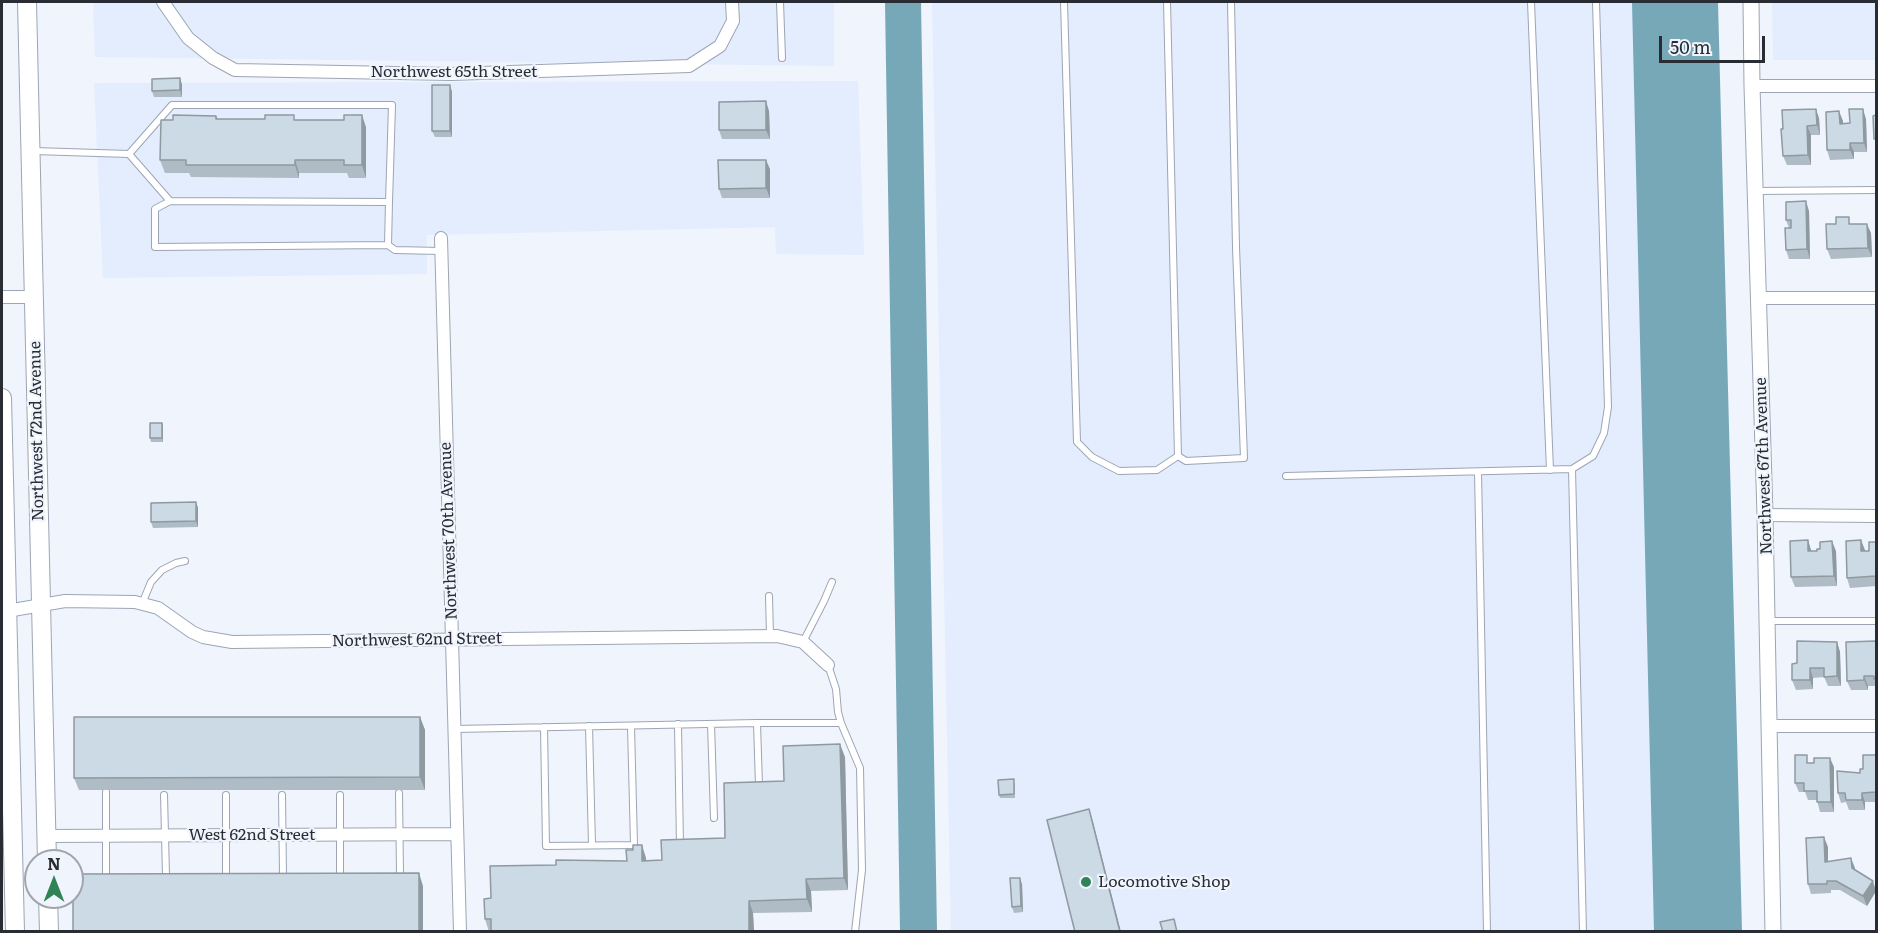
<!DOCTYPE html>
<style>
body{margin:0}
#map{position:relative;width:1878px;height:933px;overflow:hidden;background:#eff4fd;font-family:Literata,serif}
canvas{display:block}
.frame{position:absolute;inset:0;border:3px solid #292c32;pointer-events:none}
.north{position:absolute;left:24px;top:849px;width:60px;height:60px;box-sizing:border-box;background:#eff4fd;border:2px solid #a0a4ac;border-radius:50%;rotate:0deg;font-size:16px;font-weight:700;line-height:24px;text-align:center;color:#292c32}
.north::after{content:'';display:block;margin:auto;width:21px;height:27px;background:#2f8355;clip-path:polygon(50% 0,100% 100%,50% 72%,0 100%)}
.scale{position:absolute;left:1659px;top:36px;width:106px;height:27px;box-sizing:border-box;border:3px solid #292c32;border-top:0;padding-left:8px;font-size:18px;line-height:21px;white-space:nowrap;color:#292c32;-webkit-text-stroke:4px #eff4fd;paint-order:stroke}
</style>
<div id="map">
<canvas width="1878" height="933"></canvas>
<div class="frame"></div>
<div class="north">N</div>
<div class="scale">50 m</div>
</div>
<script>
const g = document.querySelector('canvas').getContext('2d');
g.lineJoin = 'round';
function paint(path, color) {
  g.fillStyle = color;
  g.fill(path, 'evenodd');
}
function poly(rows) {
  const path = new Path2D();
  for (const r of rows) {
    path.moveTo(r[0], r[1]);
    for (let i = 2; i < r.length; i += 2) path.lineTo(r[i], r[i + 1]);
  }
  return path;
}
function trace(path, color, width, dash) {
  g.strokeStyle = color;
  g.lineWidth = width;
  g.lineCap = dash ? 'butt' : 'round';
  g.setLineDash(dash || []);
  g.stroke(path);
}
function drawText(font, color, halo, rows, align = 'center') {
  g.font = font + ' Literata,serif';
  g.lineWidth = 4.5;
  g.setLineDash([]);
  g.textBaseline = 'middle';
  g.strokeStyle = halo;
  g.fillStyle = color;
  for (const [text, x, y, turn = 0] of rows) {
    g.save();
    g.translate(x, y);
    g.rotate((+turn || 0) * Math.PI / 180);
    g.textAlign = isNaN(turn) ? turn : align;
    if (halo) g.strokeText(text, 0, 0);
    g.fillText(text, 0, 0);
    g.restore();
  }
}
const built = poly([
 [93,2,834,2,834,66,95,57],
 [932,2,1638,2,1678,931,951,931],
 [1772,2,1876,2,1876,60,1773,60],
 [858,81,864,255,776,254,775,227,427,235,427,274,103,278,94,83]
]);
const water = poly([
 [885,2,921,2,937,931,900,931],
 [1632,2,1718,2,1742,931,1654,931]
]);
const service = poly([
 [780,2,782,58],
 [1064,2,1077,442,1092,457,1119,471,1157,470,1178,456,1167,2],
 [1531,2,1550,470],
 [34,151,129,154,172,105,392,105,389,202,170,201,129,154],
 [1757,191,1876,190],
 [170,201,155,209,155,247,388,245,389,202],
 [388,245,395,250,441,251],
 [1178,456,1186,461,1244,458,1236,247,1231,2],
 [1572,469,1583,932],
 [1478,472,1487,932],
 [1286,476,1572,469,1593,456,1604,433,1608,407,1596,2],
 [769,596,770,636],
 [142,604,151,582,162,570,176,563,185,561],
 [1768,621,1876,621],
 [803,642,824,601,832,582],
 [828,665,836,689,838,712,841,723,860,768,862,870,855,932],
 [757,723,841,723],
 [678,724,680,847],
 [711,724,714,818],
 [589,726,592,845],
 [544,727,546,846,634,845,631,726],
 [455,729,757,723,759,786],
 [399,793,400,874],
 [164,795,166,875],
 [226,795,226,876],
 [282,795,283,876],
 [340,795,340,877],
 [106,876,106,792]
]);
const minor = poly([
 [163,2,188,38,213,58,235,70,451,74,689,66,720,46,733,21,732,2],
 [1752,86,1876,86],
 [441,238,460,932],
 [2,297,33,297],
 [1759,298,1876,298],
 [1765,515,1876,516],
 [7,611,65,601,135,602,158,608,192,632,203,637,232,642,777,636,803,642,828,665],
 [1770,726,1876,726],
 [47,836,457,834]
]);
const tertiary = poly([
 [1751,2,1752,86,1765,515,1773,932]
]);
const secondary = poly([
 [27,2,47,861],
 [2,398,15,932],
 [48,897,49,932]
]);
const wall = poly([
 [180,78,182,85,182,97,154,97,152,91],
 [450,85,452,92,452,137,435,137,432,131],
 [769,111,770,139,722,139,719,130],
 [216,116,218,119,296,120,366,127,366,178,349,178,347,173,299,173,299,178,191,177,189,173,165,173,160,160],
 [1819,118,1820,135,1811,135,1811,165,1787,165,1783,156,1781,129],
 [1866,119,1867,152,1854,152,1854,159,1830,160,1827,150,1843,121,1843,124,1850,123],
 [770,169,770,198,722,198,719,189],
 [1809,211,1810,259,1789,259,1786,250,1789,228,1786,220],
 [1852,224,1871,233,1872,257,1831,259,1827,249],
 [163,426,163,442,151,442,150,438],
 [196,502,198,508,198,527,153,528,151,522],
 [1808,540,1811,551,1836,551,1837,586,1795,587,1791,577],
 [1876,542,1876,586,1850,588,1847,578,1865,551,1869,551],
 [1876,641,1876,686,1868,686,1868,690,1851,690,1847,681],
 [1837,642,1840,652,1841,686,1828,686,1824,677,1813,678,1813,689,1796,690,1792,680,1797,663],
 [420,717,425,730,425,790,79,790,74,778],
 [1876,756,1876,802,1865,802,1865,810,1849,810,1846,802,1841,803,1838,793,1860,773],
 [845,757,848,890,811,891,812,912,753,913,754,932,489,932,485,919,491,898,556,865,627,861,646,858,646,860,662,860,725,838,784,781],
 [1809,763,1814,763,1834,767,1834,812,1820,812,1817,800,1808,800,1805,792,1799,792,1795,783],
 [1015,783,1015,798,1000,798,999,795],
 [1828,847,1828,861,1855,868,1855,870,1876,891,1867,906,1840,890,1831,890,1831,893,1811,894,1808,884],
 [1022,884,1023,912,1014,913,1012,907]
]);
const shadedWall = poly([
 [180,78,182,85,182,97,180,90],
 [450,85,452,92,452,137,450,131],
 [766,101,769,111,770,139,766,130],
 [1816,109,1819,118,1820,135,1817,125],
 [1863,109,1866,119,1867,152,1864,143],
 [1839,111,1843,121,1843,133,1840,124],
 [362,115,366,127,366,178,362,165],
 [1807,126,1811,135,1811,165,1808,155],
 [1850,143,1854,152,1854,159,1850,150],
 [295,160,299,173,299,178,295,165],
 [766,160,770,169,770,198,766,188],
 [1806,201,1809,211,1810,259,1807,249],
 [1867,224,1871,233,1872,257,1868,248],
 [162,423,163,426,163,442,162,438],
 [196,502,198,508,198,527,196,521],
 [1808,540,1811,550,1811,561,1808,551],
 [1861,540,1865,550,1865,560,1861,551],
 [1832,541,1836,551,1837,586,1834,576],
 [1837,642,1840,652,1841,686,1837,676],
 [1810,668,1813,678,1813,689,1810,680],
 [1864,676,1868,686,1868,690,1864,680],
 [420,717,425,730,425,790,420,777],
 [840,744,845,757,848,890,844,878],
 [1830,758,1834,767,1834,812,1831,802],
 [1862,793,1865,802,1865,810,1862,800],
 [1089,809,1093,822,1121,932,1120,932],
 [1824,837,1828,847,1828,871,1825,862],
 [642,845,646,858,647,873,642,861],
 [1851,858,1855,868,1855,878,1852,868],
 [419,873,423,886,423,932,419,932],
 [1020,878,1022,884,1023,912,1021,906],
 [806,879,811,891,812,912,807,899],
 [1873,881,1876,891,1867,906,1863,896],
 [749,901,753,913,754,932,749,932]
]);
const building = poly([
 [180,78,180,90,152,91,152,79,180,78],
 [432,85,450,85,450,131,432,131,432,85],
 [766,101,766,130,719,130,719,102,766,101],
 [1816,109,1817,125,1807,126,1808,155,1783,156,1781,129,1783,129,1782,110,1816,109],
 [1849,109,1863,109,1864,143,1850,143,1850,150,1827,150,1826,112,1839,111,1840,124,1850,123,1849,109],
 [173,115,216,116,216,119,265,119,265,115,294,115,294,120,344,120,344,115,362,115,362,165,344,165,344,160,295,160,295,165,186,165,186,160,160,160,161,120,173,120,173,115],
 [1876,115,1876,139,1874,139,1873,116,1876,115],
 [718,160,766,160,766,188,719,189,718,160],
 [1806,201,1807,249,1786,250,1785,228,1791,228,1791,220,1786,220,1786,202,1806,201],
 [1836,217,1849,217,1849,224,1867,224,1868,248,1827,249,1826,224,1836,224,1836,217],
 [150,423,162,423,162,438,150,438,150,423],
 [196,502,196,521,151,522,151,503,196,502],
 [1808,540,1808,551,1817,551,1817,549,1820,549,1820,542,1832,541,1834,576,1791,577,1790,541,1808,540],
 [1861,540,1861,551,1869,551,1869,542,1876,542,1876,576,1847,578,1846,541,1861,540],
 [1797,641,1837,642,1837,676,1824,677,1824,668,1810,668,1810,680,1792,680,1792,664,1797,663,1797,641],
 [1876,641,1876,678,1874,679,1874,676,1864,676,1864,680,1847,681,1846,642,1876,641],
 [74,717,420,717,420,777,74,778,74,717],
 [840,744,844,878,806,879,807,899,749,901,749,932,491,932,491,919,485,919,484,899,491,898,490,866,556,865,556,860,627,861,626,850,633,850,633,845,642,845,642,861,662,860,661,840,725,838,724,783,784,781,783,746,840,744],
 [1795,755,1807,755,1807,763,1814,763,1814,758,1830,758,1831,802,1817,802,1817,791,1804,791,1804,783,1795,783,1795,755],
 [1863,755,1876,755,1876,792,1862,793,1862,800,1846,800,1845,793,1838,793,1837,771,1860,773,1860,769,1863,769,1863,755],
 [1014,779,1014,794,999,795,998,780,1014,779],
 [1089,809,1120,932,1075,932,1047,820,1089,809],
 [1824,837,1825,862,1851,858,1852,868,1873,881,1863,896,1836,881,1827,881,1827,884,1808,884,1806,838,1824,837],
 [419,873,419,932,73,932,73,874,419,873],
 [1010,878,1020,878,1021,906,1012,907,1010,878],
 [1174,919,1177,932,1163,932,1160,922,1174,919]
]);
const markers = [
 [1086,882,6,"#2f8355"]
];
const streetNames = [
 ["Northwest 65th Street",454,72],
 ["Northwest 72nd Avenue",37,431,-91],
 ["Northwest 67th Avenue",1764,466,-92],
 ["Northwest 70th Avenue",449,531,-92],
 ["Northwest 62nd Street",417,640,-1],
 ["West 62nd Street",252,835]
];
const poiNames = [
 ["Locomotive Shop",1098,882]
];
paint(built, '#e3edfe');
paint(water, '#76a8b8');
trace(service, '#9da5b4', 8);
trace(minor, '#9da5b4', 14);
trace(tertiary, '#9da5b4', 17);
trace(secondary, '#9da5b4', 20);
trace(service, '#fff', 6);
trace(minor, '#fff', 12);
trace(tertiary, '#fff', 15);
trace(secondary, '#fff', 18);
paint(wall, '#afbbc5');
paint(shadedWall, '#8e99a0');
paint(building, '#cbdae5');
trace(building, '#8e99a0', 1.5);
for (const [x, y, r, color] of markers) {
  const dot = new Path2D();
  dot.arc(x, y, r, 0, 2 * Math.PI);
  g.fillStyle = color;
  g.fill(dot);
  trace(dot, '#eff4fd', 2);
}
drawText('16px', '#292c32', '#eff4fd', streetNames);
drawText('16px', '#292c32', '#eff4fd', poiNames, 'left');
</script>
